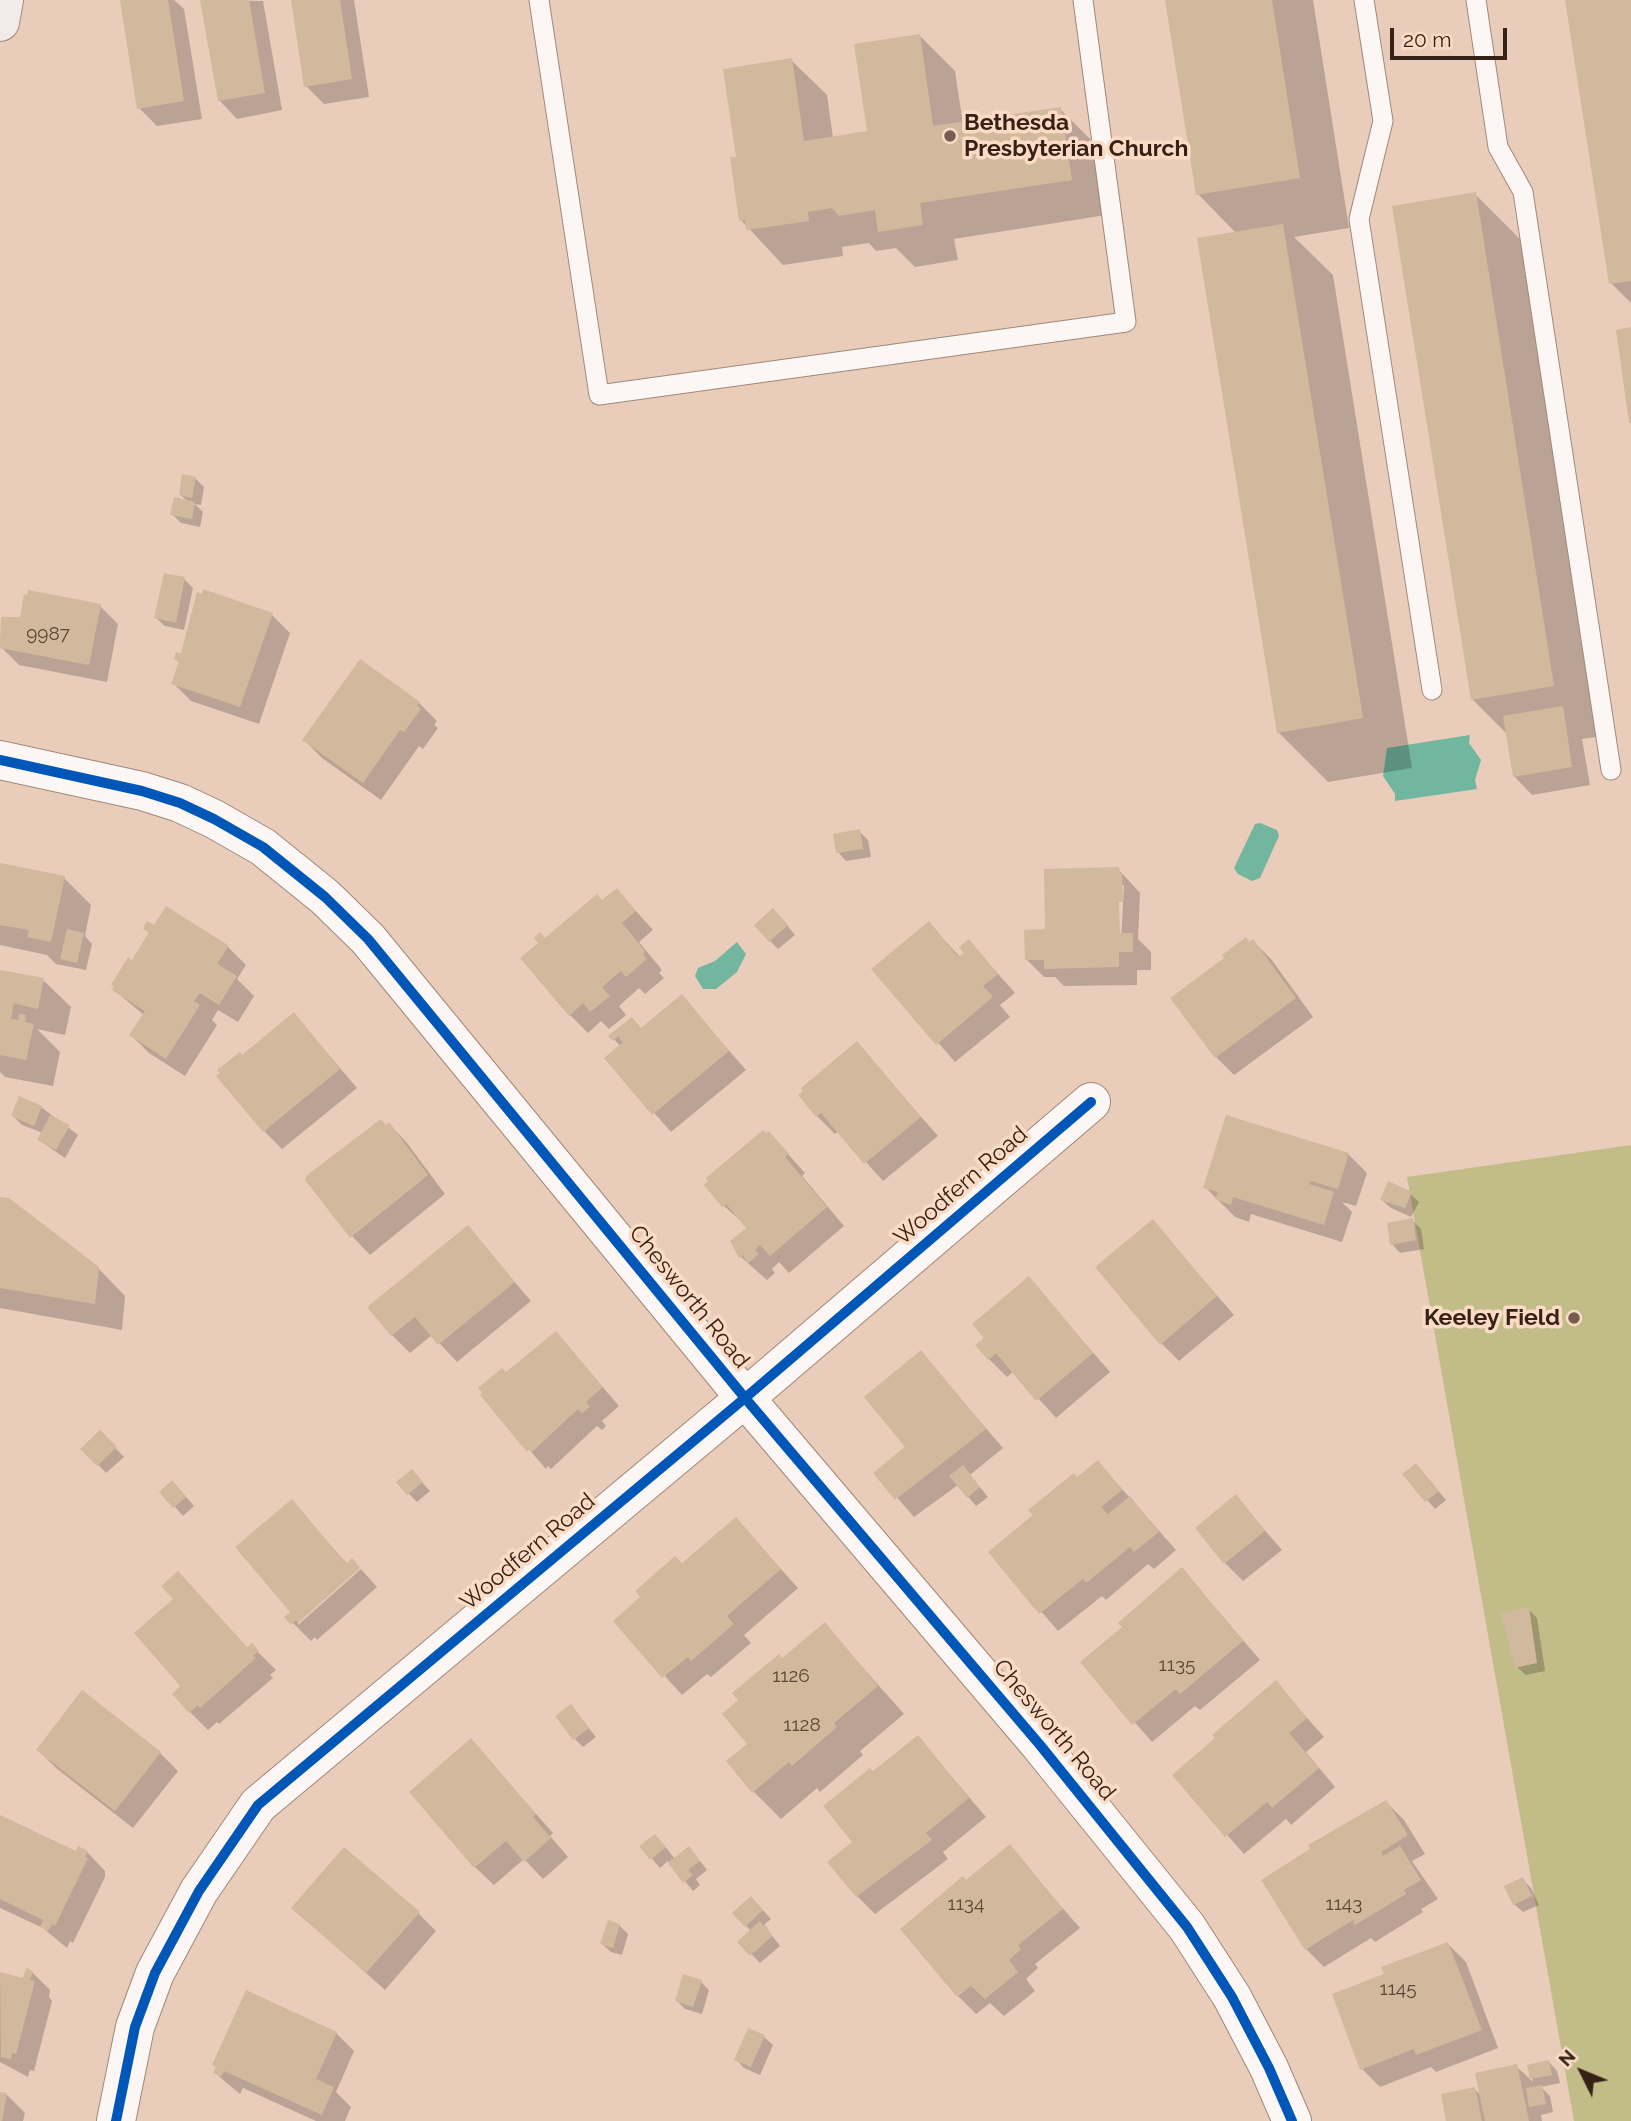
<!DOCTYPE html>
<style>
body{margin:0}
#map{position:relative;width:1631px;height:2121px;overflow:hidden;background:#e9ccb9;font-family:Raleway,sans-serif}
canvas{display:block}
.north{position:absolute;left:1547px;top:2037px;width:70px;height:70px;-webkit-text-stroke:5px #fbdbc6;paint-order:stroke;rotate:313deg;font-size:19px;font-weight:700;line-height:28px;text-align:center;color:#362214}
.north::after{content:'';display:block;margin:auto;width:24px;height:32px;background:#362214;clip-path:polygon(50% 0,100% 100%,50% 72%,0 100%)}
.scale{position:absolute;left:1390px;top:28px;width:117px;height:32px;box-sizing:border-box;border:4px solid #362214;border-top:0;padding-left:9px;font-size:21px;line-height:24px;white-space:nowrap;color:#362214;-webkit-text-stroke:5px #fbdbc6;paint-order:stroke}
</style>
<div id="map">
<canvas width="1631" height="2121"></canvas>
<div class="north">N</div>
<div class="scale">20 m</div>
</div>
<script>
const g = document.querySelector('canvas').getContext('2d');
g.lineJoin = 'round';
function paint(path, color) {
  g.fillStyle = color;
  g.fill(path, 'evenodd');
}
function poly(rows) {
  const path = new Path2D();
  for (const r of rows) {
    path.moveTo(r[0], r[1]);
    for (let i = 2; i < r.length; i += 2) path.lineTo(r[i], r[i + 1]);
  }
  return path;
}
function trace(path, color, width, dash) {
  g.strokeStyle = color;
  g.lineWidth = width;
  g.lineCap = dash ? 'butt' : 'round';
  g.setLineDash(dash || []);
  g.stroke(path);
}
function drawText(font, color, halo, rows, align = 'center') {
  g.font = font + ' Raleway,sans-serif';
  g.lineWidth = 7;
  g.setLineDash([]);
  g.textBaseline = 'middle';
  g.strokeStyle = halo;
  g.fillStyle = color;
  for (const [text, x, y, turn = 0] of rows) {
    g.save();
    g.translate(x, y);
    g.rotate((+turn || 0) * Math.PI / 180);
    g.textAlign = isNaN(turn) ? turn : align;
    if (halo) g.strokeText(text, 0, 0);
    g.fillText(text, 0, 0);
    g.restore();
  }
}
const green = poly([
 [1631,1145,1631,2121,1574,2121,1407,1177]
]);
const water = poly([
 [1470,735,1469,743,1481,760,1475,780,1477,789,1395,801,1395,794,1383,776,1387,748],
 [1260,823,1277,830,1279,836,1260,878,1252,881,1238,874,1234,868,1255,824],
 [737,942,746,954,737,972,716,989,703,989,695,976,698,968,715,961]
]);
const shadow = poly([
 [121,0,174,0,184,9,202,119,157,126,139,108],
 [202,0,263,1,282,110,237,119,219,100],
 [293,0,354,0,369,97,324,104,306,86],
 [1167,0,1313,0,1349,228,1294,237,1333,275,1412,768,1328,782,1278,732,1236,233,1198,194],
 [1567,0,1631,0,1631,303,1611,283],
 [920,36,955,71,963,124,1060,109,1096,145,1106,215,954,239,958,260,915,267,896,248,876,251,869,243,842,247,843,256,783,265,741,220,738,158,791,60,827,95,833,138,869,133],
 [1475,194,1525,244,1603,736,1582,739,1590,785,1532,795,1514,776,1507,734,1472,699],
 [195,478,204,487,201,505,195,504,203,512,200,527,181,523,172,514,188,502,181,495],
 [184,579,193,588,184,630,165,626,156,618],
 [100,606,118,624,107,682,19,665,0,646,2,619,21,619],
 [272,615,290,633,259,724,191,701,173,683,180,663,176,659],
 [419,703,437,721,434,725,438,728,423,749,419,746,381,800,322,758,304,740],
 [859,831,868,840,871,857,846,861,838,852],
 [0,866,64,878,91,905,85,936,92,944,86,970,56,964,47,955,0,945],
 [1118,869,1140,893,1138,939,1151,952,1151,970,1137,970,1137,985,1064,986,1055,977,1044,977,1026,959,1047,931],
 [1120,885,1124,885,1121,942,1117,941],
 [617,890,653,930,639,942,662,970,659,973,664,978,645,994,639,988,619,1006,626,1015,609,1029,601,1021,588,1033,570,1015,545,940],
 [782,919,795,935,778,949,770,941],
 [929,923,960,957,966,953,969,941,1015,993,1000,1005,1010,1017,955,1062,874,969],
 [145,928,228,947,246,965,237,979,254,996,238,1022,218,1010,212,1020,217,1025,185,1076,149,1053,131,1035,144,1015,114,990,150,934],
 [1253,941,1271,959,1313,1017,1234,1075,1216,1057,1173,998],
 [0,971,43,980,71,1007,65,1035,37,1029,60,1052,53,1086,5,1077,0,1072],
 [682,997,746,1070,671,1132,606,1058,620,1046,611,1036,642,1030],
 [294,1014,357,1088,282,1149,264,1131,242,1057],
 [857,1044,938,1136,883,1181,838,1131,835,1134,817,1116],
 [41,1107,78,1135,65,1158,39,1140,43,1133,22,1125,13,1116],
 [1227,1117,1349,1155,1367,1173,1356,1206,1342,1202,1352,1212,1342,1242,1251,1214,1249,1222,1235,1217,1205,1187],
 [389,1124,407,1143,445,1194,370,1255,352,1236],
 [769,1133,805,1173,802,1176,844,1226,789,1273,779,1262,772,1269,775,1273,767,1280,741,1257,749,1228,724,1206],
 [1410,1194,1419,1202,1411,1217,1391,1208,1382,1200],
 [0,1198,98,1268,125,1296,122,1330,0,1308],
 [1412,1220,1421,1229,1424,1249,1400,1253,1392,1244],
 [1153,1222,1234,1315,1179,1361,1161,1343],
 [468,1228,531,1301,457,1362,432,1335,410,1353,392,1335],
 [1029,1279,1110,1372,1056,1418,1014,1371,1007,1377,989,1359,986,1338],
 [556,1333,619,1406,602,1421,606,1426,602,1430,597,1426,551,1469,548,1466,546,1469,482,1395],
 [921,1353,1003,1448,970,1475,988,1497,976,1506,958,1485,914,1517,876,1473,907,1447],
 [100,1432,124,1457,106,1473,83,1449],
 [1098,1462,1176,1550,1154,1569,1148,1564,1106,1600,1102,1596,1058,1631,990,1552],
 [1405,1474,1424,1474,1446,1500,1435,1509],
 [420,1480,430,1491,417,1502,408,1493],
 [181,1491,194,1506,183,1516,162,1492],
 [1236,1497,1282,1550,1243,1581,1225,1563],
 [292,1502,348,1565,298,1620,298,1625,361,1569,377,1587,317,1640,315,1637,311,1641,293,1623],
 [736,1519,798,1588,744,1635,751,1643,711,1677,707,1674,682,1695,615,1621],
 [1182,1569,1260,1660,1200,1710,1195,1706,1152,1742,1082,1662,1124,1628],
 [1528,1609,1537,1618,1545,1671,1526,1675,1517,1667],
 [825,1625,904,1714,860,1751,863,1755,820,1792,817,1788,781,1819,754,1792,749,1743,782,1660],
 [251,1645,276,1670,270,1675,273,1678,219,1724,217,1722,208,1730,190,1712,183,1686],
 [1276,1683,1324,1737,1306,1752,1335,1787,1291,1825,1286,1819,1244,1854,1174,1775],
 [571,1706,596,1737,583,1747,575,1739],
 [918,1737,986,1817,943,1852,948,1859,875,1914,857,1896,855,1842,873,1774],
 [471,1741,553,1833,550,1836,568,1857,543,1879,524,1859,494,1885,475,1867],
 [38,1750,160,1753,178,1771,133,1828,56,1768],
 [1386,1802,1404,1820,1425,1854,1412,1861,1438,1899,1421,1909,1423,1912,1375,1942,1371,1938,1324,1967,1306,1949,1313,1850],
 [0,1817,77,1853,87,1852,105,1871,105,1877,73,1943,70,1941,67,1948,43,1928,0,1908],
 [664,1845,675,1859,697,1857,707,1870,696,1879,700,1885,693,1891,668,1861,660,1868,642,1847],
 [1009,1847,1080,1928,1035,1964,1038,1968,1026,1979,1035,1991,1004,2016,990,2003,976,2014,958,1996,967,1882],
 [1523,1880,1531,1888,1539,1905,1523,1912,1514,1904],
 [760,1907,771,1919,764,1925,780,1946,760,1963,740,1942,751,1931,734,1913],
 [293,1908,418,1913,436,1931,385,1990],
 [619,1925,628,1934,622,1955,611,1952,602,1944],
 [1448,1944,1466,1962,1498,2048,1436,2072,1431,2067,1380,2087,1362,2069],
 [32,1972,50,1990,49,1997,52,2001,34,2071,30,2070,28,2077,0,2062,0,1974,24,1980],
 [701,1982,709,1990,702,2014,685,2009,677,2001],
 [336,2033,354,2051,336,2092,351,2107,345,2121,316,2121,243,2088,240,2094,215,2073],
 [764,2037,773,2045,760,2075,744,2068,736,2059],
 [1549,2062,1557,2071,1560,2083,1541,2087,1550,2096,1553,2112,1541,2115,1542,2121,1448,2121,1474,2089,1482,2096,1516,2066,1533,2082,1529,2066],
 [0,2094,7,2095,25,2113,23,2121,0,2121]
]);
const building = poly([
 [120,0,168,0,184,101,137,109],
 [200,0,249,0,265,93,218,101],
 [291,0,340,0,352,79,304,87],
 [1165,0,1272,0,1300,178,1196,195],
 [1565,0,1631,0,1631,281,1609,284],
 [920,34,933,126,1061,107,1072,180,920,203,923,225,878,232,875,210,839,216,832,208,808,212,809,221,746,230,745,220,739,221,730,157,736,157,723,69,792,58,804,141,867,131,854,44],
 [1476,192,1554,686,1471,700,1392,206],
 [1283,224,1363,718,1277,733,1197,238],
 [1631,327,1631,423,1629,423,1616,330],
 [182,474,196,477,192,498,179,495],
 [174,497,195,502,192,519,170,515],
 [164,573,185,577,176,623,154,618],
 [203,589,273,613,240,707,171,684,179,661,174,659,176,652,181,653,197,592,202,594],
 [28,590,101,604,89,665,0,648,1,617,20,617,24,594,27,595],
 [360,659,420,702,417,706,421,709,404,732,400,730,363,783,302,740],
 [1563,706,1572,767,1513,777,1503,716],
 [860,829,863,849,836,853,833,834],
 [0,863,65,876,51,942,27,937,29,930,0,925],
 [1119,867,1120,873,1122,873,1123,902,1119,902,1120,933,1133,933,1133,952,1119,952,1119,967,1044,969,1044,960,1025,960,1024,930,1045,929,1044,869],
 [617,888,636,911,622,923,645,951,643,954,647,959,626,977,621,971,602,987,610,996,590,1012,583,1003,569,1016,520,958,538,943,534,938,540,932,545,938,597,894,602,900],
 [166,906,229,946,217,964,237,976,219,1005,200,993,194,1001,200,1005,166,1059,129,1035,145,1011,112,990,114,987,111,985,128,957,132,960,149,932,143,929,147,921,154,925],
 [773,908,788,925,769,942,754,925],
 [929,921,958,957,964,953,959,947,969,939,998,974,983,986,993,997,936,1045,871,969],
 [67,929,84,933,77,963,60,959],
 [1246,937,1249,942,1253,939,1296,998,1215,1058,1170,998,1224,958,1222,955],
 [0,970,44,978,38,1009,14,1003,11,1019,18,1020,19,1014,26,1015,25,1022,34,1024,26,1060,0,1055],
 [682,994,729,1051,652,1115,604,1058,623,1042,618,1036,613,1041,608,1036,632,1017,641,1028],
 [294,1012,340,1069,263,1132,216,1076,220,1073,217,1070,240,1052,242,1055],
 [857,1041,921,1117,864,1164,821,1113,816,1117,798,1095,803,1091,801,1088],
 [19,1096,42,1106,34,1126,11,1116],
 [50,1115,70,1125,56,1150,37,1140],
 [1226,1115,1349,1153,1338,1189,1311,1181,1309,1184,1334,1192,1324,1225,1233,1197,1231,1205,1215,1199,1218,1192,1203,1188],
 [381,1119,386,1125,389,1122,428,1175,350,1238,305,1180,306,1176],
 [763,1130,766,1133,769,1131,789,1154,785,1157,827,1207,770,1256,760,1245,755,1250,759,1254,748,1263,743,1256,739,1258,730,1241,746,1228,726,1204,722,1207,704,1185,708,1181,706,1178],
 [1388,1181,1412,1192,1405,1208,1380,1200],
 [0,1197,9,1198,99,1267,95,1304,0,1288],
 [1413,1218,1416,1240,1390,1245,1387,1223],
 [1153,1219,1217,1296,1160,1345,1095,1267],
 [468,1225,515,1282,438,1345,415,1317,391,1336,367,1307],
 [1029,1276,1093,1353,1036,1401,996,1353,988,1360,975,1345,984,1338,972,1324],
 [556,1331,603,1387,586,1402,590,1407,582,1413,578,1409,532,1452,529,1449,527,1452,480,1395,482,1393,478,1388,502,1368,506,1372],
 [921,1350,986,1429,895,1500,873,1473,905,1447,864,1397],
 [100,1430,117,1447,97,1466,80,1449],
 [1098,1460,1122,1490,1101,1507,1108,1514,1130,1496,1159,1532,1134,1552,1130,1547,1086,1583,1083,1579,1039,1614,988,1552,1033,1515,1028,1510,1074,1473,1077,1477],
 [1416,1463,1439,1491,1425,1502,1402,1474],
 [963,1465,980,1487,967,1498,949,1476],
 [412,1469,423,1482,407,1495,396,1482],
 [172,1480,186,1497,173,1508,159,1492],
 [1236,1494,1265,1531,1224,1564,1195,1528],
 [292,1499,346,1564,352,1558,360,1568,298,1623,296,1620,291,1625,284,1617,290,1612,235,1547],
 [736,1517,781,1569,727,1616,734,1624,691,1661,688,1657,662,1678,613,1621,640,1597,635,1591,675,1556,682,1563],
 [1182,1567,1243,1641,1180,1694,1176,1689,1132,1725,1080,1662,1122,1627,1118,1623],
 [178,1571,247,1647,252,1643,259,1651,253,1656,256,1658,200,1708,198,1705,189,1713,172,1694,180,1686,134,1633,173,1599,161,1586],
 [1529,1607,1537,1663,1515,1668,1501,1613],
 [825,1622,878,1686,834,1723,837,1727,792,1766,789,1762,752,1793,726,1761,747,1744,722,1714,738,1700,732,1693,779,1654,782,1658],
 [1276,1680,1307,1718,1289,1733,1319,1768,1272,1808,1267,1802,1225,1837,1172,1775,1215,1738,1212,1735],
 [82,1690,161,1752,115,1811,36,1750],
 [571,1704,589,1728,573,1740,555,1716],
 [918,1735,969,1798,926,1833,932,1840,856,1897,827,1862,852,1842,823,1806,870,1768,873,1771],
 [471,1738,536,1814,533,1817,551,1838,524,1862,506,1841,474,1868,409,1792],
 [1386,1800,1408,1835,1381,1852,1383,1856,1400,1846,1421,1880,1404,1890,1406,1894,1355,1925,1353,1920,1305,1950,1261,1880,1310,1849,1308,1845],
 [0,1815,76,1851,78,1846,88,1851,85,1857,88,1858,55,1926,52,1924,48,1931,40,1927,43,1920,0,1899],
 [655,1834,666,1847,650,1860,639,1846],
 [1010,1844,1063,1909,1018,1945,1021,1949,1009,1960,1018,1972,985,1999,971,1986,957,1997,900,1929,963,1876,966,1880],
 [689,1846,700,1861,688,1870,693,1875,683,1883,668,1863],
 [344,1847,420,1912,366,1973,291,1908],
 [1523,1877,1532,1896,1513,1905,1504,1886],
 [751,1896,763,1910,745,1927,732,1913],
 [608,1920,620,1924,613,1948,600,1944],
 [760,1921,764,1927,766,1925,772,1936,750,1956,737,1942],
 [1448,1942,1482,2030,1416,2055,1414,2049,1360,2070,1332,1994,1384,1974,1381,1967],
 [26,1968,33,1971,30,1980,35,1981,16,2054,12,2053,11,2059,1,2057,0,1972,23,1978],
 [683,1974,702,1980,693,2007,675,2001],
 [246,1990,337,2032,316,2079,334,2087,322,2115,224,2071,221,2077,213,2073,216,2067,212,2065],
 [748,2028,765,2035,751,2067,734,2060],
 [1549,2060,1552,2075,1530,2079,1527,2065],
 [1517,2064,1529,2121,1485,2121,1475,2073],
 [1542,2085,1546,2104,1529,2107,1526,2088],
 [1475,2087,1482,2121,1446,2121,1441,2094],
 [0,2092,7,2093,2,2121,0,2121]
]);
const service = poly([
 [539,0,599,395,1126,322,1083,0],
 [1364,0,1383,121,1359,219,1432,690],
 [1476,0,1498,147,1523,192,1611,770]
]);
const minor = poly([
 [0,760,142,791,180,803,214,819,263,847,325,897,368,939,745,1398,1040,1745,1187,1927,1232,1997,1269,2068,1292,2121],
 [116,2121,135,2027,155,1973,199,1891,258,1805,745,1398,1091,1102]
]);
const secondary = poly([
 [0,22,4,0]
]);
const cycleway = poly([
 [0,760,142,791,180,803,214,819,263,847,325,897,368,939,745,1398,1040,1745,1187,1927,1232,1997,1269,2068,1292,2121],
 [116,2121,135,2027,155,1973,199,1891,258,1805,745,1398,1091,1102]
]);
const markers = [
 [950,136,7,"#755e4e"],
 [1574,1318,7,"#755e4e"]
];
const numberNames = [
 ["9987",48,634],
 ["1135",1177,1665],
 ["1126",791,1676],
 ["1128",802,1725],
 ["1134",966,1904],
 ["1143",1344,1904],
 ["1145",1398,1989]
];
const poiNames = [
 ["Bethesda",964,123],
 ["Presbyterian Church",964,149],
 ["Keeley Field",1560,1318,"right"]
];
const streetNames = [
 ["Woodfern Road",961,1186,-41],
 ["Chesworth Road",689,1297,51],
 ["Woodfern Road",528,1552,-40],
 ["Chesworth Road",1054,1730,50]
];
paint(green, '#c2bc89');
paint(water, '#73b6a0');
paint(shadow, '#0003');
paint(building, '#d1b99e');
trace(service, '#9e897a', 21);
trace(minor, '#9e897a', 40);
trace(secondary, '#9e897a', 40);
trace(service, '#fcf7f4', 19);
trace(minor, '#fcf7f4', 38);
trace(secondary, '#f3ebe9', 38);
trace(cycleway, '#0057b8', 10);
for (const [x, y, r, color] of markers) {
  const dot = new Path2D();
  dot.arc(x, y, r, 0, 2 * Math.PI);
  g.fillStyle = color;
  g.fill(dot);
  trace(dot, '#fbdbc6', 2.5);
}
drawText('19px', '#5d4836', null, numberNames);
drawText('bold 23px', '#362214', '#fbdbc6', poiNames, 'left');
drawText('23px', '#362214', '#fbdbc6', streetNames);
</script>
